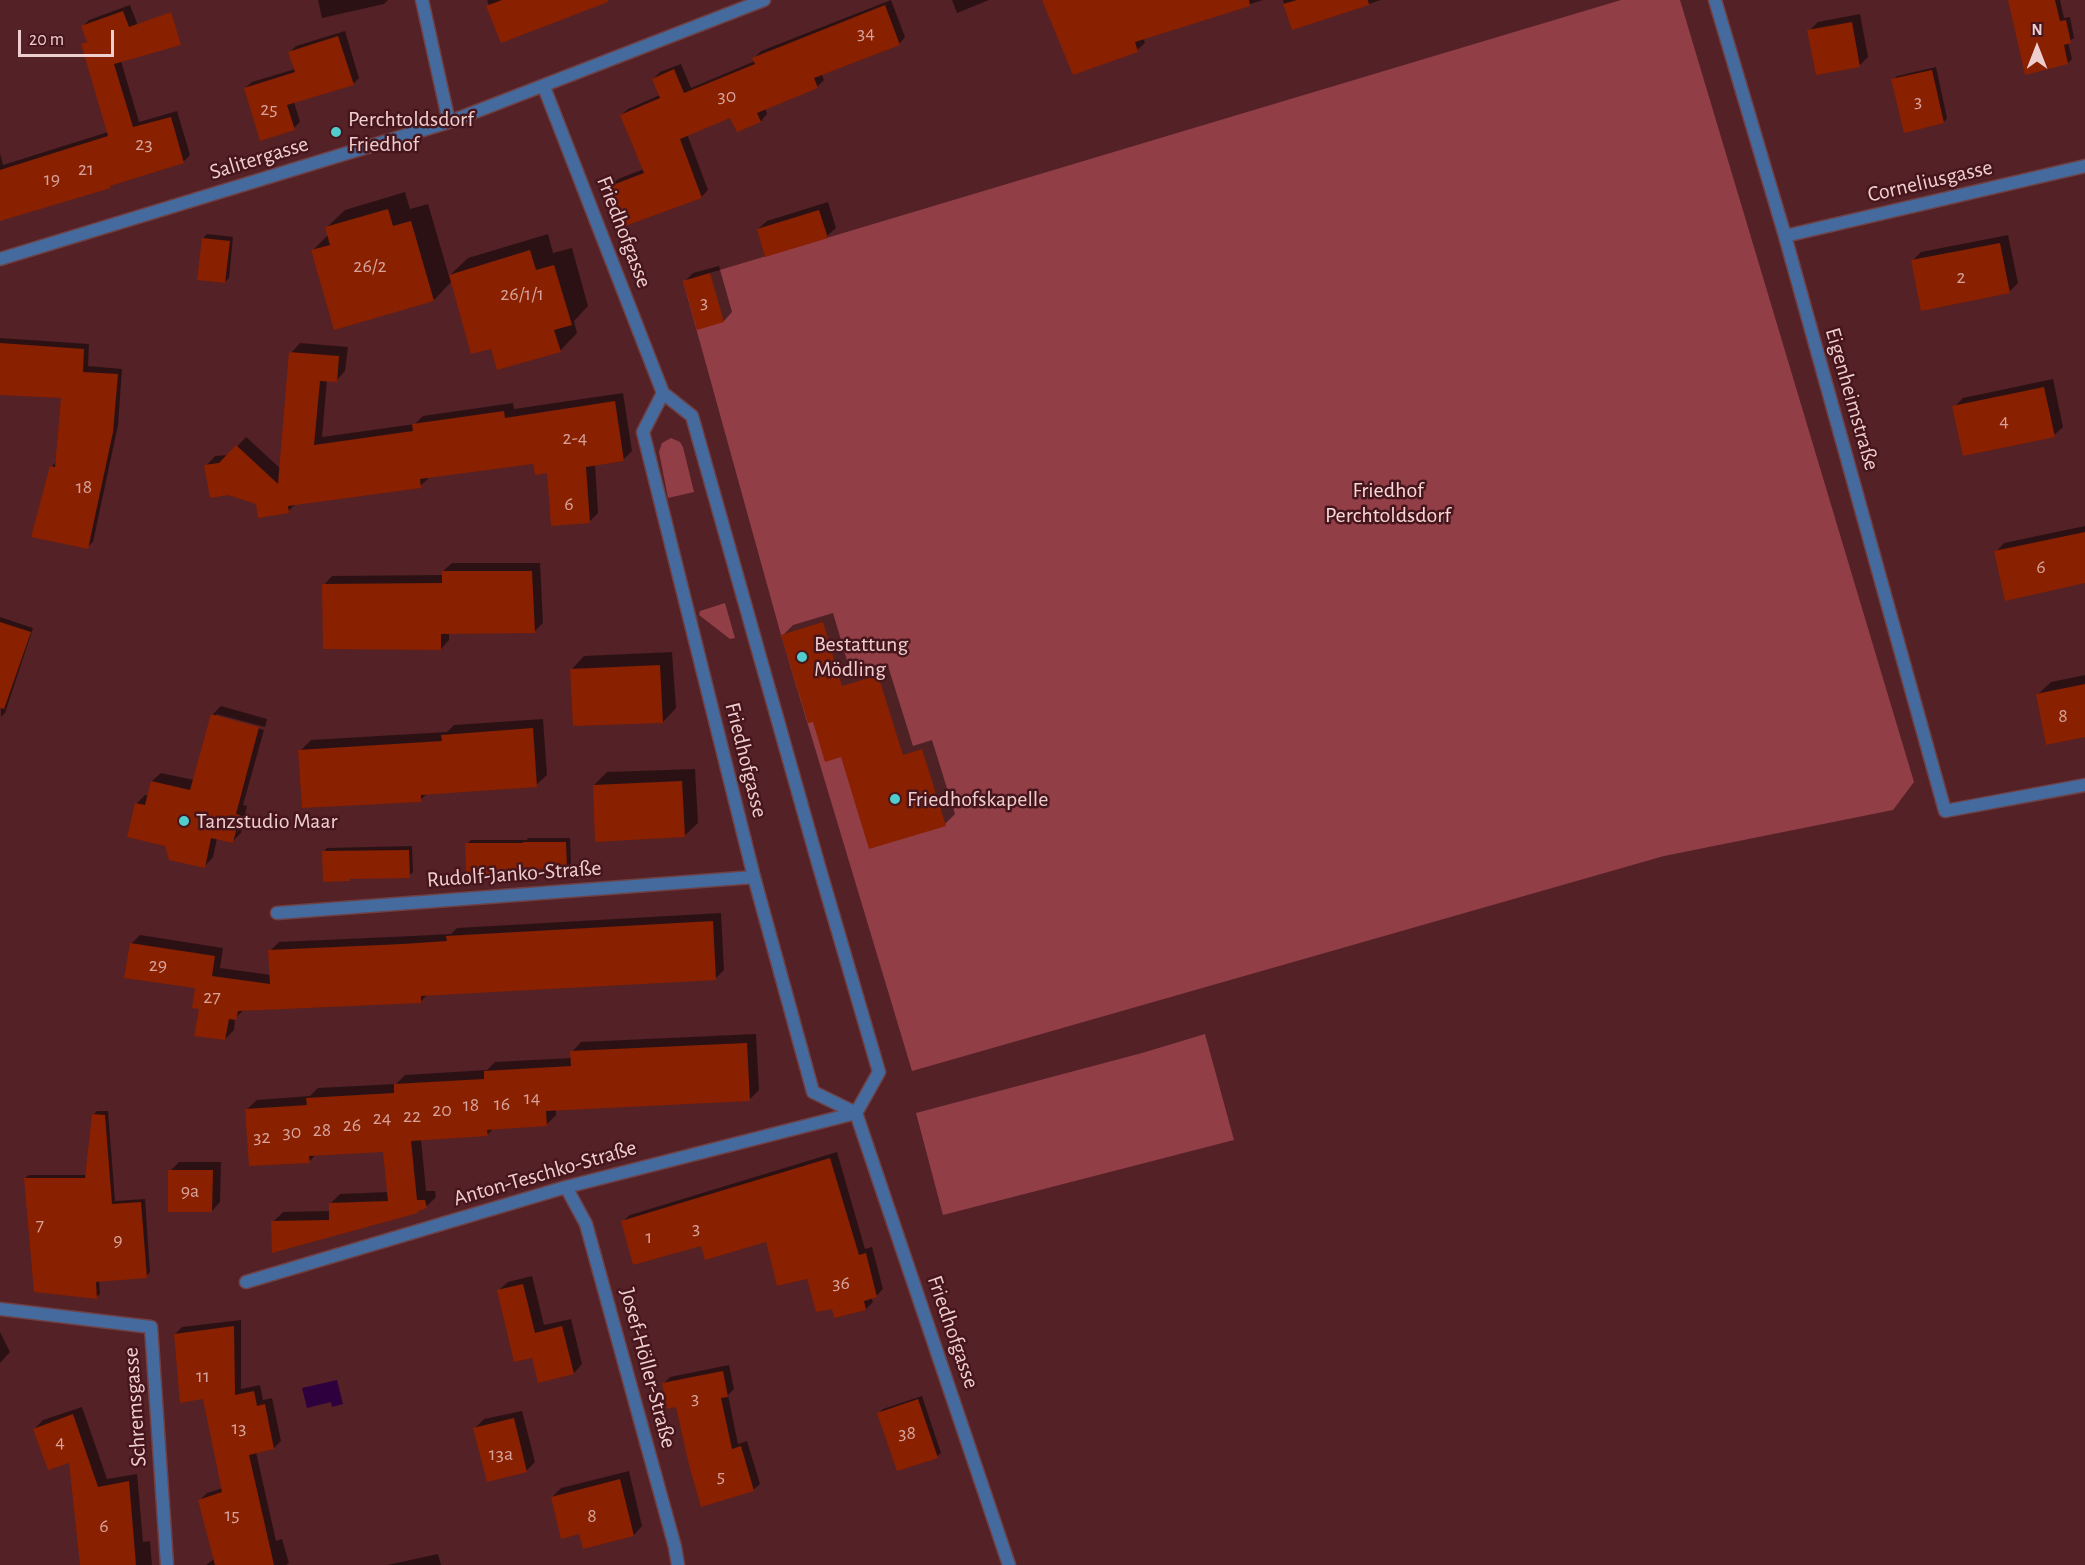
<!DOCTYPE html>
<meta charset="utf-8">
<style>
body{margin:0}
#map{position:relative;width:2085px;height:1565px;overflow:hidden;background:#532126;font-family:"Alegreya Sans",sans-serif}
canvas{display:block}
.north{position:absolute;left:2007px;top:18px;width:60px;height:60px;-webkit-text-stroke:4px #47161c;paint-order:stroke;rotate:0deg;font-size:16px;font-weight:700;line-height:24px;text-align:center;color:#efcecf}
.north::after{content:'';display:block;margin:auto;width:21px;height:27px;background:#efcecf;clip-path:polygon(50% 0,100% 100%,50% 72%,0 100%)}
.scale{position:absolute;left:18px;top:30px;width:96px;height:27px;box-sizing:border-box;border:3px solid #efcecf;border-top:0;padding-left:8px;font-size:18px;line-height:21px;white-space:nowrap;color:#efcecf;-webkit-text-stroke:4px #47161c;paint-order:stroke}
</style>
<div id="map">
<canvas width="2085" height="1565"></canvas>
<div class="north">N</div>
<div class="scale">20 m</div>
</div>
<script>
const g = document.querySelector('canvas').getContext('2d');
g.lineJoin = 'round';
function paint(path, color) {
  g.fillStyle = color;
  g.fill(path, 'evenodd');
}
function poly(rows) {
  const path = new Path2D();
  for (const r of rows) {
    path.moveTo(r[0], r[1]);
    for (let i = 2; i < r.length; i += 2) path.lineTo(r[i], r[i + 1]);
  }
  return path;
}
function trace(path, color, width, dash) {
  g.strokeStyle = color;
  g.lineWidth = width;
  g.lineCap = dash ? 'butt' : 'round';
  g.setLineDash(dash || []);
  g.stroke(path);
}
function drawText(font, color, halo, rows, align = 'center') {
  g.font = font + ' "Alegreya Sans",sans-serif';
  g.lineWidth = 5;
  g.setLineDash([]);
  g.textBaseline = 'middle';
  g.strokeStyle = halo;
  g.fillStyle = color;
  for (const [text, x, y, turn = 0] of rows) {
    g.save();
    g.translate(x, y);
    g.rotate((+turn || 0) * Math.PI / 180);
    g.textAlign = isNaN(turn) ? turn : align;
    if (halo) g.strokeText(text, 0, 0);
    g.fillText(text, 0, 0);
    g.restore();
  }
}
const green = poly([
 [1621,0,1680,0,1914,782,1893,810,1888,811,1664,856,912,1071,781,635,683,281],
 [671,438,680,442,683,447,694,492,668,498,659,452,662,443],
 [725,603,735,638,730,639,699,615,700,611],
 [1205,1034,1234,1140,943,1215,916,1113,1142,1053]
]);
const water = poly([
 [337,1380,343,1404,332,1407,331,1402,307,1408,302,1388]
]);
const shadow = poly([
 [318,0,388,0,384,4,322,18],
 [487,0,573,0,502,41],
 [891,0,905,37,899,44,821,73,824,80,817,87,765,108,767,114,761,121,737,130,731,116,687,134,708,190,701,197,611,186,618,179,644,169,621,115,628,109,660,95,653,79,660,72,681,64,691,88,755,61,754,58,761,51],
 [952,0,989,0,957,13],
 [1044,0,1263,0,1143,38,1145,43,1137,50],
 [1283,0,1381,0,1292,29],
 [2013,0,2060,0,2064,18,2070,17,2074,38,2068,42,2072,59,2068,63],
 [130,5,147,49,121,61,139,122,177,111,190,155,184,161,113,183,110,187,0,219,0,153,3,165,108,132,83,45,88,40,83,26,89,20],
 [1860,14,1868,57,1860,65,1809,31,1818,22],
 [345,31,359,78,353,84,294,102,300,122,294,128,245,88,252,82,295,69,290,52,296,46],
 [1936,67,1947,118,1944,122,1893,80,1897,76],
 [405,192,410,209,428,204,449,276,468,258,548,234,553,253,572,248,588,306,574,321,577,333,560,351,492,347,452,281,434,300,312,251,329,234,327,227,345,210],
 [828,202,836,228,827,236,758,229,767,221],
 [207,234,233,237,229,278,225,282,203,238],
 [2008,235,2018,283,2009,292,1912,261,1921,252],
 [719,266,732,312,724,321,698,328,684,282,693,273],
 [0,338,89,344,88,366,122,369,118,425,93,542,87,547,51,467,57,461,62,397,0,394],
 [300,343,348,347,345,371,336,381,327,380,322,437,415,424,423,416,513,403,514,409,623,393,632,451,623,460,595,464,598,513,589,522,548,472,535,462,430,477,420,486,297,503,288,511,257,503,206,466,215,456,229,455,246,437,281,469,291,353],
 [2053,379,2063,427,2054,435,1954,407,1963,398],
 [2085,526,2085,582,1996,552,2004,543],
 [452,563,540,563,543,623,535,631,449,632,449,640,441,649,324,585,332,576,443,575,443,571],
 [833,613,852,677,888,666,913,746,932,740,955,814,945,824,842,755,814,720,783,635,793,625],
 [0,617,33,628,5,713,1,717],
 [672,652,676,708,663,722,571,670,584,656],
 [2085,675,2085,736,2037,695,2051,682],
 [221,706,267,719,265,727,216,714,216,717,264,730,243,805,247,806,241,833,232,842,217,838,213,857,205,866,166,845,136,804,145,795,149,796,152,781,161,773,194,780,212,715],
 [543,719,547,775,536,785,428,793,420,800,300,751,311,740,447,732,454,725],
 [695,769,698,823,684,836,594,785,607,772],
 [528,838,570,838,571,863,567,867,497,869,494,872,467,844,471,840,527,840],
 [412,846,413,872,409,876,352,877,350,880,323,852,327,848],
 [721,913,724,970,715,979,427,995,421,1001,245,1009,235,1018,234,1030,225,1039,200,1008,197,986,131,944,140,935,223,948,220,968,271,975,270,951,279,942,412,936,451,934,457,928],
 [756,1034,759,1090,749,1100,556,1109,556,1115,546,1125,494,1128,487,1135,421,1139,426,1191,435,1191,436,1197,426,1207,274,1251,273,1222,283,1212,331,1211,330,1204,340,1194,388,1192,385,1150,316,1154,309,1162,247,1109,257,1100,310,1096,318,1088,396,1084,405,1075,487,1070,495,1062,572,1058,572,1052,581,1042],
 [97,1111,108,1111,115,1201,145,1199,150,1272,146,1276,99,1280,100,1294,96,1297,25,1178,29,1175,87,1175,93,1115],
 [837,1152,865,1249,872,1247,883,1289,876,1296,871,1297,873,1302,866,1309,833,1307,808,1277,767,1240,702,1244,623,1221,630,1215],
 [179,1162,221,1162,220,1202,212,1211,170,1171],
 [532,1276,544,1325,571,1319,582,1364,574,1373,533,1356,499,1290,508,1282],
 [241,1320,241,1389,260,1385,263,1400,272,1398,281,1441,274,1448,256,1452,276,1541,282,1539,289,1563,286,1565,206,1565,215,1558,200,1500,207,1493,223,1488,204,1398,175,1334,182,1327],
 [0,1332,10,1352,0,1363],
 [729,1365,734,1389,728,1395,738,1444,747,1441,760,1484,753,1490,678,1406,664,1383,670,1377],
 [922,1396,941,1453,937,1456,879,1413,883,1409],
 [82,1407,107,1479,137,1474,143,1542,150,1541,152,1565,90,1565,70,1461,34,1429,43,1420],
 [522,1411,535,1462,526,1471,475,1428,484,1419],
 [629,1471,642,1526,634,1535,584,1547,580,1533,552,1497,561,1488],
 [438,1554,441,1565,387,1565]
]);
const building = poly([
 [502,0,608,0,608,2,501,43,486,6],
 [1042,0,1249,0,1250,6,1135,42,1138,52,1073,75],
 [1297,0,1368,0,1369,5,1292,30,1283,4],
 [2008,0,2055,0,2060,21,2066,20,2071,43,2064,45,2068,64,2025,75],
 [885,5,900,45,814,78,818,88,757,113,761,122,737,132,730,118,680,139,702,198,625,226,610,186,644,173,620,115,660,98,652,79,674,69,684,93,755,64,752,58],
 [123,11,129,27,171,12,181,45,114,64,133,127,171,117,184,163,110,186,111,188,0,221,0,170,108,136,81,44,87,42,81,26],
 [1852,22,1860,67,1816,75,1807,30],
 [338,36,354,85,287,105,295,130,260,141,244,88,295,72,288,52],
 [1932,70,1944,123,1904,133,1891,79],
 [388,209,393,226,411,221,434,301,334,330,311,250,330,245,325,227],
 [819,210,828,238,765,257,757,229],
 [202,238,230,241,225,283,197,280],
 [2000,243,2010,293,1921,311,1911,260],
 [530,250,536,270,554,265,572,325,554,330,561,352,497,370,491,349,471,354,449,275],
 [710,273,724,322,697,330,683,281],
 [0,343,84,349,83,372,118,374,113,432,88,549,31,537,50,466,55,467,61,398,0,395],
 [289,352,339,356,337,382,320,381,314,445,413,431,412,424,504,411,505,418,615,401,624,461,586,467,590,523,551,526,547,473,535,475,533,464,420,479,421,488,288,506,289,513,258,518,256,504,228,495,210,498,204,465,219,463,236,445,278,484],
 [2044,387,2055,437,1963,456,1952,406],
 [2085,532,2085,583,2005,601,1994,551],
 [442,571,532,571,535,633,441,634,441,650,323,649,322,584,442,583],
 [0,622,31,632,4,709,0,708],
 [823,622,842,686,878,675,903,755,922,749,946,826,869,849,841,757,825,762,813,722,808,723,781,635],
 [660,665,663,723,573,726,570,669],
 [2085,684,2085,737,2046,745,2036,694],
 [211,714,259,727,236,814,240,815,233,843,211,838,205,868,169,860,165,846,127,837,135,803,145,805,151,781,190,790],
 [533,728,537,787,421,795,421,802,302,808,298,750,442,741,441,735],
 [682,781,685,837,595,842,593,785],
 [523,842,566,842,567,868,494,870,494,874,466,874,465,843,523,843],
 [409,850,410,878,350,879,350,881,323,882,322,851],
 [713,921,716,980,421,996,421,1003,238,1011,236,1020,229,1019,225,1040,194,1036,199,1009,192,1008,195,988,124,978,130,943,215,956,212,976,270,984,268,950,403,944,447,941,446,936],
 [747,1043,750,1101,546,1111,547,1126,487,1130,488,1136,411,1141,417,1200,425,1200,427,1208,418,1211,418,1213,272,1253,271,1221,329,1220,329,1203,388,1201,383,1152,309,1156,310,1163,249,1166,245,1109,307,1105,306,1098,394,1093,394,1084,484,1079,484,1071,571,1066,570,1051],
 [92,1114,105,1115,112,1204,141,1202,147,1278,96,1282,97,1299,34,1292,24,1178,85,1178],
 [830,1158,859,1255,866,1253,877,1297,864,1301,866,1310,834,1318,832,1309,816,1312,807,1279,777,1286,766,1242,705,1260,701,1246,633,1265,621,1221],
 [168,1170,213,1170,212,1212,168,1212],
 [523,1284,535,1333,562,1326,574,1374,538,1383,532,1358,514,1362,497,1290],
 [234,1326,235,1395,254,1391,257,1406,265,1404,274,1449,249,1455,274,1565,215,1565,198,1500,222,1492,203,1399,180,1403,174,1334],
 [723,1371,728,1397,721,1398,732,1449,741,1446,754,1491,701,1507,689,1465,676,1407,667,1409,662,1383],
 [918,1399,938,1458,897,1471,877,1413],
 [73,1414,98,1487,129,1481,136,1565,80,1565,69,1463,48,1470,33,1429],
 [514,1418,527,1472,487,1482,473,1428],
 [620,1479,634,1536,583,1549,579,1534,561,1539,551,1497]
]);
const street = poly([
 [422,0,449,122],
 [1715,0,1785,236,1945,811,2085,785],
 [544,87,663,393,692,416,818,863,879,1072,856,1113],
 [1785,236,2085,166],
 [0,259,449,122,764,0],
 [663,393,643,432,754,877,813,1092,856,1113,1009,1565],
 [277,913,754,877],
 [566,1187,586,1224,675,1547,678,1565],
 [246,1282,566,1187,856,1113],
 [0,1309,151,1327,167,1565]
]);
const markers = [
 [336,132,6,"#52cdce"],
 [802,657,6,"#52cdce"],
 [895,799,6,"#52cdce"],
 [184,821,6,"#52cdce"]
];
const numberNames = [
 ["34",866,33],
 ["30",727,96],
 ["3",1918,101],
 ["25",269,109],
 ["23",144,144],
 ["21",86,169],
 ["19",52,179],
 ["26/2",370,266],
 ["2",1961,277],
 ["26/1/1",522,294],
 ["3",704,302],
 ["4",2004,421],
 ["2-4",575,438],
 ["18",84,487],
 ["6",569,504],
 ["6",2041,567],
 ["8",2063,716],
 ["29",158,965],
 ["27",212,997],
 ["14",532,1098],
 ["16",502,1104],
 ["18",471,1105],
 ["20",442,1110],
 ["22",412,1116],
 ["24",382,1118],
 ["26",352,1125],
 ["28",322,1130],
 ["30",292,1132],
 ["32",262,1137],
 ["9a",190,1191],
 ["7",40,1225],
 ["3",696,1228],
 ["1",649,1237],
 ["9",118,1240],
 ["36",841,1283],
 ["11",203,1376],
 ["3",695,1398],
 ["13",239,1428],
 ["38",907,1433],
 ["4",60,1442],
 ["13a",501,1454],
 ["5",721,1476],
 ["15",232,1515],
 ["8",592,1516],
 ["6",104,1526]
];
const poiNames = [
 ["Perchtoldsdorf",348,119],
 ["Friedhof",348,144],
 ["Bestattung",814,644],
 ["Mödling",814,669],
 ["Friedhofskapelle",907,799],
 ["Tanzstudio Maar",196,821]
];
const streetNames = [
 ["Salitergasse",259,158,-17],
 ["Corneliusgasse",1930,181,-13],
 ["Friedhofgasse",624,232,69],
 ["Eigenheimstraße",1852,399,74],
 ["Friedhofgasse",746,760,76],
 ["Rudolf-Janko-Straße",514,874,-4],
 ["Anton-Teschko-Straße",545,1173,-16],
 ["Friedhofgasse",953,1332,71],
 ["Josef-Höller-Straße",648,1368,75],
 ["Schremsgasse",135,1407,-94]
];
const parkNames = [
 ["Friedhof",1388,490],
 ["Perchtoldsdorf",1388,515]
];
paint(green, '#923e47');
paint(water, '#2f003e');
paint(shadow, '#0007');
paint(building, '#892000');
trace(street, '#6f4044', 15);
trace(street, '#446a9e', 12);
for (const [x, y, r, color] of markers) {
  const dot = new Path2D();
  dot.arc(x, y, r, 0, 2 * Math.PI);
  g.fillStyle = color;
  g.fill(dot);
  trace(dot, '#47161c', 2);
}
drawText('20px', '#d6a29b', null, numberNames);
drawText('22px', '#efcecf', '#47161c', poiNames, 'left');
drawText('22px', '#efcecf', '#47161c', streetNames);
drawText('22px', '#f8d8d9', '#47161c', parkNames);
</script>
